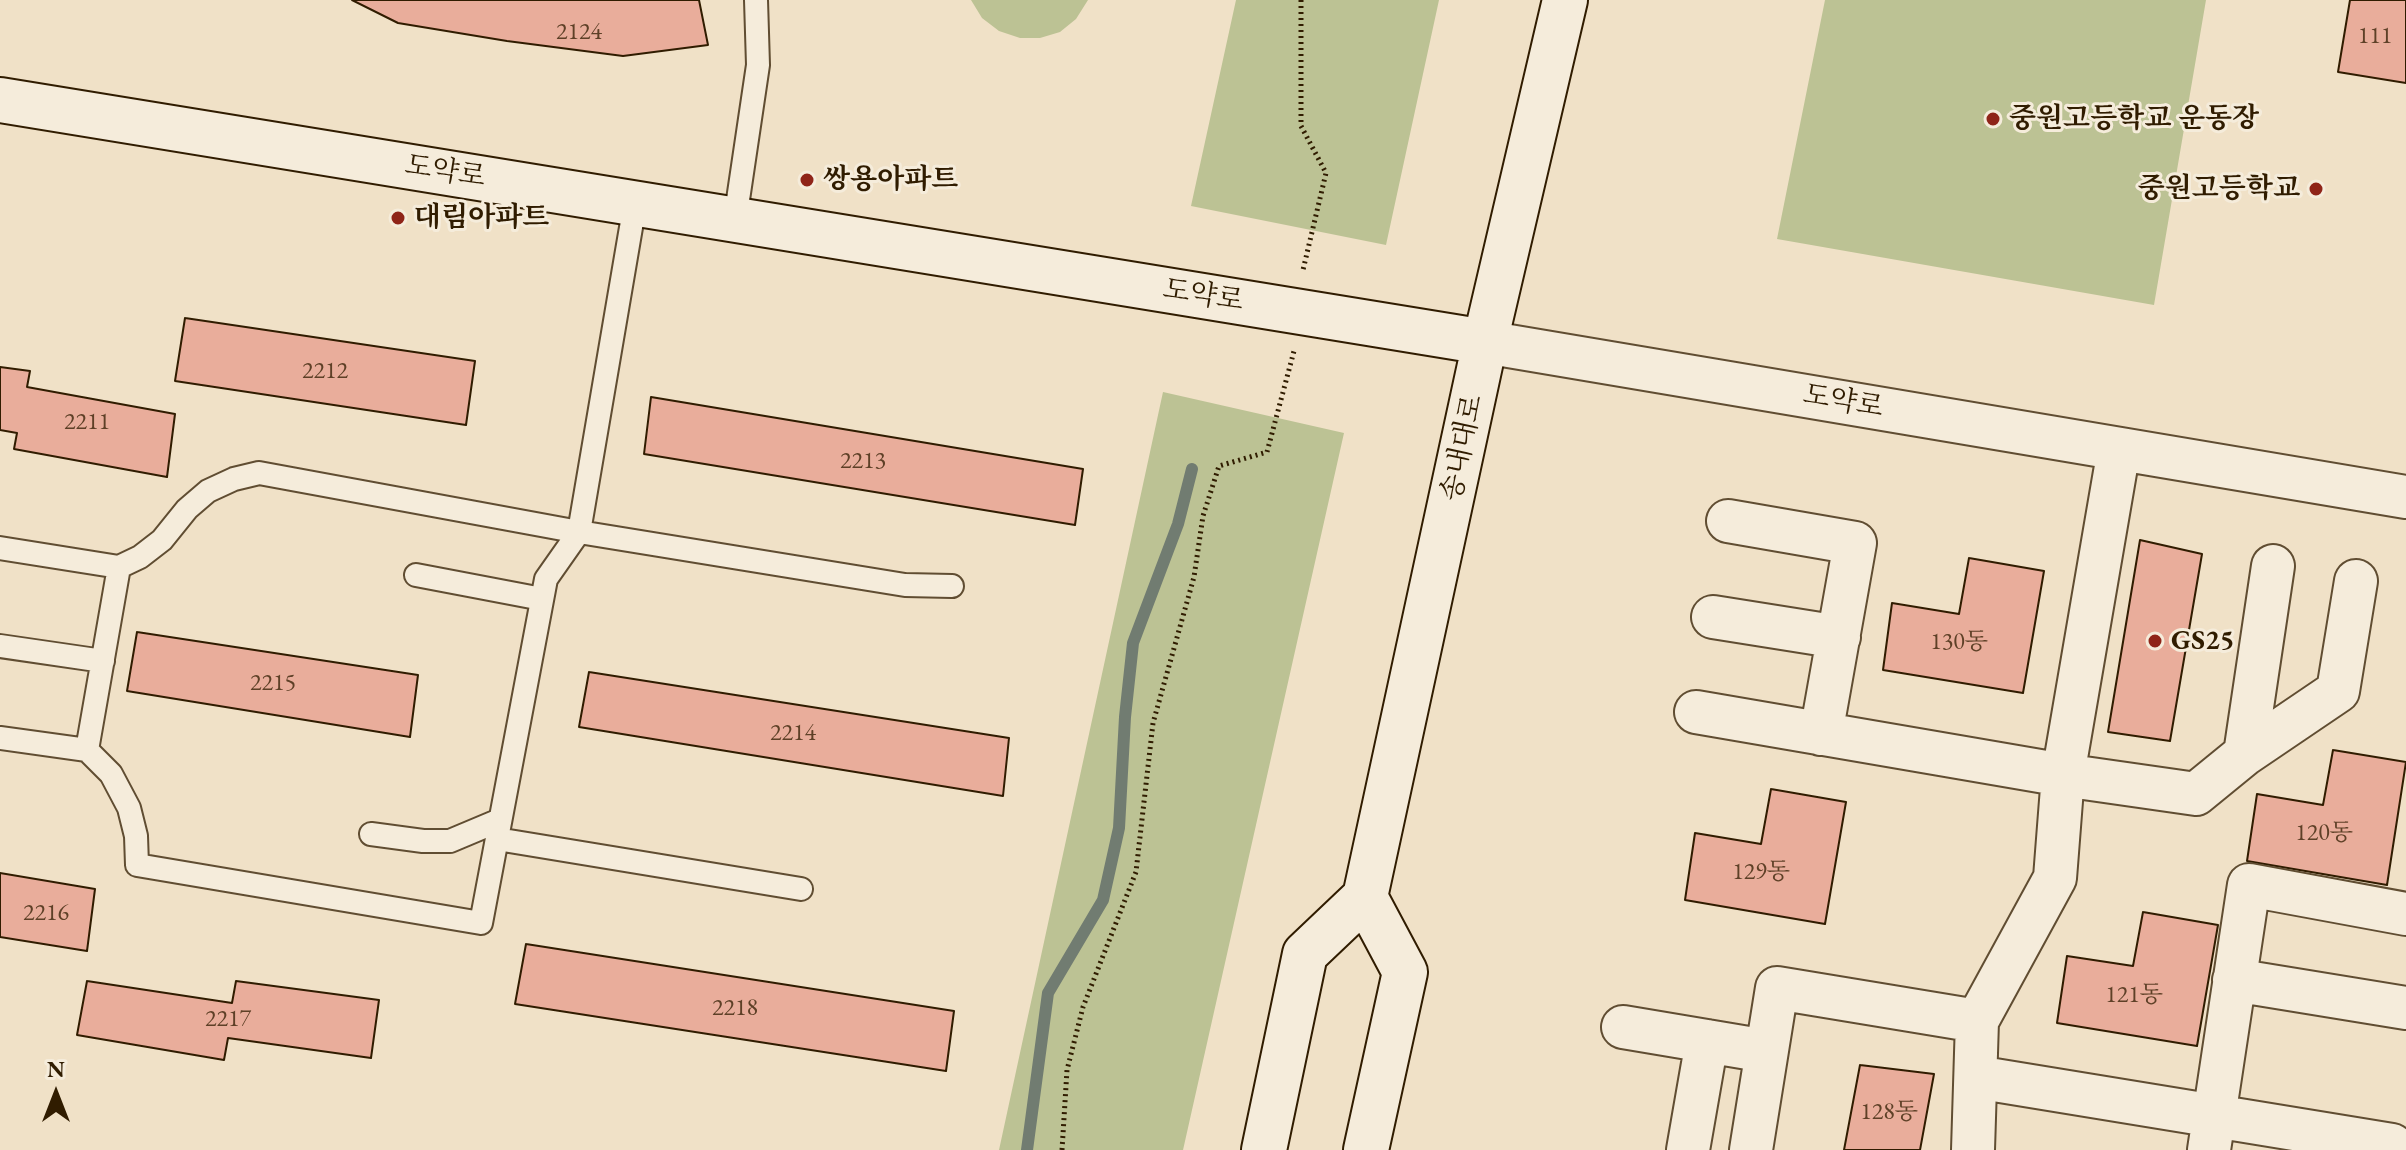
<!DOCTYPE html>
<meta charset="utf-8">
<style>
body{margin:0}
#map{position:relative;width:2406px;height:1150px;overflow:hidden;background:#f0e1c7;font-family:"EB Garamond",serif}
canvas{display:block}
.north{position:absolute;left:16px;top:1054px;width:80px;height:80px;-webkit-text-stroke:6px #f5ecdb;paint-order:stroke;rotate:0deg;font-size:22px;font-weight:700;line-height:32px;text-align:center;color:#301c00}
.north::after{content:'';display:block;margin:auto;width:28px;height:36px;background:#301c00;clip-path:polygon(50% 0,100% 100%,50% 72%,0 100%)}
</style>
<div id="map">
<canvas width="2406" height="1150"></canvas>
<div class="north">N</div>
</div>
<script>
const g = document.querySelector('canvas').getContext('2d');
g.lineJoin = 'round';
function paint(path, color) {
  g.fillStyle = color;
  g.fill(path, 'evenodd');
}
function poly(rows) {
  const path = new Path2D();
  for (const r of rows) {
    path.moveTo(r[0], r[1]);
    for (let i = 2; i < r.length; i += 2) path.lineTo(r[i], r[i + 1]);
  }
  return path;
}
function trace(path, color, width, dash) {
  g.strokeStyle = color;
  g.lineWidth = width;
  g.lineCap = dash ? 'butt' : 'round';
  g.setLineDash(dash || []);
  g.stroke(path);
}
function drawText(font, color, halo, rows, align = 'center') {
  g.font = font + ' "EB Garamond","Noto Serif KR",serif';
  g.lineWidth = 6;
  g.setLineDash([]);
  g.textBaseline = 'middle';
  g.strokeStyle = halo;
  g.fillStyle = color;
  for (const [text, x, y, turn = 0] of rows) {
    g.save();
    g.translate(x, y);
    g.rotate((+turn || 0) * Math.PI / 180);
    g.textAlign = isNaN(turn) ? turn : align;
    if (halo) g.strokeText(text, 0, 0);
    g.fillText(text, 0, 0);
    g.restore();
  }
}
const green = poly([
 [971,0,1088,0,1076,19,1060,32,1040,38,1020,38,999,31,982,18],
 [1236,0,1439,0,1386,245,1191,206],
 [1825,0,2206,0,2154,305,1777,239],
 [1163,392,1344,433,1183,1150,999,1150]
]);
const stream = poly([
 [1027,1150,1048,993,1103,900,1119,828,1125,717,1133,643,1178,524,1192,469]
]);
const building = poly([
 [352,0,699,0,708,45,623,56,507,41,398,23,352,0],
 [2350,0,2406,0,2406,83,2338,72,2350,0],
 [185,318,475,361,466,425,175,381,185,318],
 [0,367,30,371,27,387,175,414,167,477,14,449,17,433,0,430,0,367],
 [651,397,1083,469,1075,525,644,454,651,397],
 [2140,540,2202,554,2170,741,2108,732,2140,540],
 [1969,558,2044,571,2023,693,1883,670,1892,603,1959,614,1969,558],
 [137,632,418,675,410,737,127,691,137,632],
 [589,672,1009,738,1003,796,579,727,589,672],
 [2333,750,2406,762,2387,885,2247,861,2257,794,2323,805,2333,750],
 [1771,789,1846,802,1825,924,1685,900,1695,833,1761,844,1771,789],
 [0,873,95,889,87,951,0,937,0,873],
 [2143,912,2218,925,2197,1046,2057,1023,2067,956,2133,966,2143,912],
 [526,944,954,1011,946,1071,515,1004,526,944],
 [87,981,232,1003,236,981,379,1000,371,1058,228,1038,224,1060,77,1035,87,981],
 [1860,1065,1934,1074,1920,1150,1844,1150,1860,1065]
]);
const path = poly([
 [1301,0,1301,126,1326,173,1303,270],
 [1062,1150,1067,1070,1083,1007,1136,872,1153,723,1194,577,1203,516,1219,466,1267,452,1294,351]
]);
const lane = poly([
 [635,204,579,532,546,579,481,923,137,865,136,836,129,808,111,774,87,750,119,567,140,557,162,540,187,509,208,491,234,479,259,473,579,532,905,585,952,586],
 [735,220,758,65,756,0],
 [0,548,119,567],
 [416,575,542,599],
 [0,646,103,661],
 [0,738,87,750],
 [371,834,423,841,450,841,500,820],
 [497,839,801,889]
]);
const street = poly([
 [1485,342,2406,497],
 [1728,521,1855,543,1821,734],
 [1713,617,1839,637],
 [1696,712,2063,775,2196,794,2245,754,2273,566],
 [2245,754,2338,691,2356,581],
 [2234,980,2406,1008],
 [1623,1027,1766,1051],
 [1976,1077,2392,1145,2391,1150],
 [1688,1150,1707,1041],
 [1751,1150,1777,988,1977,1021],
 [1973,1150,1977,1021,2055,878,2063,775,2119,449],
 [2209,1150,2249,885,2406,914]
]);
const secondary = poly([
 [0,100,1485,342],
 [1365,897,1405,972,1366,1150],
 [1264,1150,1305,954,1365,897,1485,342,1565,0]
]);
const markers = [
 [1993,119,8,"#8f2418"],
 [807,180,8,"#8f2418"],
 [2316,189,8,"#8f2418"],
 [398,218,8,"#8f2418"],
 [2155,641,8,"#8f2418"]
];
const numberNames = [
 ["2124",579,32],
 ["111",2375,36],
 ["2212",325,371],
 ["2211",87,422],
 ["2213",863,461],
 ["130동",1959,642],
 ["2215",273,683],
 ["2214",793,733],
 ["120동",2324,833],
 ["129동",1761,872],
 ["2216",46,913],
 ["121동",2134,995],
 ["2218",735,1008],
 ["2217",228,1019],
 ["128동",1889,1112]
];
const poiNames = [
 ["중원고등학교 운동장",2009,119],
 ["쌍용아파트",823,180],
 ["중원고등학교",2300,189,"right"],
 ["대림아파트",414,218],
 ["GS25",2171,641]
];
const streetNames = [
 ["도약로",445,172,9],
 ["도약로",1203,296,9],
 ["도약로",1843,402,10],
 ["송내대로",1463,448,-78]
];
paint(green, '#bcc294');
trace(stream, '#717c71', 12);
paint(building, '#e9ad9b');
trace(building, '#301c00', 2);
trace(lane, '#604d32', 26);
trace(street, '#604d32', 46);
trace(secondary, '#301c00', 48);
trace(path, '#301c00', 5, [2, 4]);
trace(lane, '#f5ecdb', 22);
trace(street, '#f5ecdb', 42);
trace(secondary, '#f5ecdb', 44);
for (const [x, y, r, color] of markers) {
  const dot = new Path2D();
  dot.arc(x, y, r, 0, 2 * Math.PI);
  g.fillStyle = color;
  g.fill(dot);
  trace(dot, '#f5ecdb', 3);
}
drawText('24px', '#5e4027', null, numberNames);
drawText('bold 28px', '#301c00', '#f5ecdb', poiNames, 'left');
drawText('28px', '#301c00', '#f5ecdb', streetNames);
</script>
